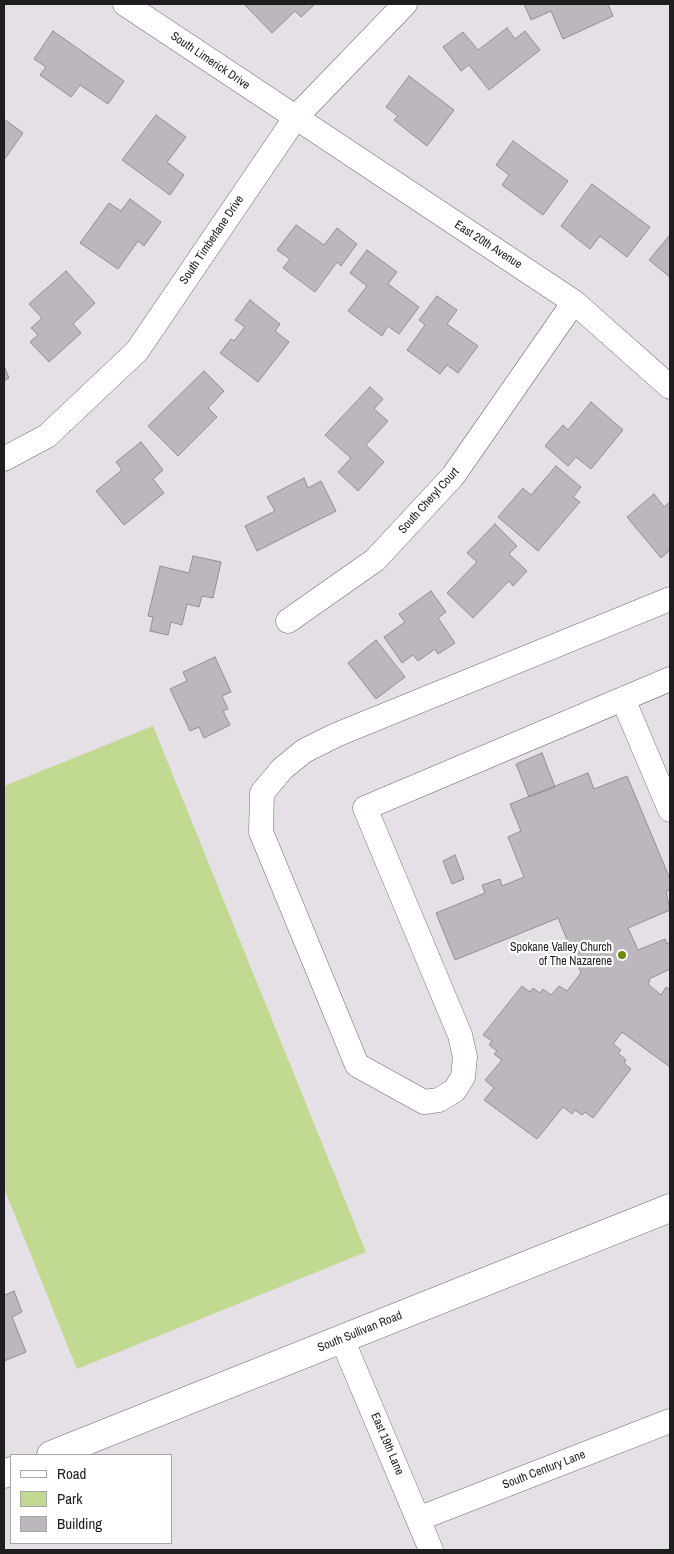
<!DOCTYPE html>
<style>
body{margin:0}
#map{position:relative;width:674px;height:1554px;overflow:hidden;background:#e4e0e6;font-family:"Archivo Narrow",sans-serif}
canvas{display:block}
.frame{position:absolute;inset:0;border:5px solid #1f1d1f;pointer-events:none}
.legend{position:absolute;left:10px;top:1454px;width:162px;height:90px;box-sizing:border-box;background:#fff;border:1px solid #a5a5a5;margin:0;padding:6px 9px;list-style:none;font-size:15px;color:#1f1d1f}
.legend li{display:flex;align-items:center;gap:10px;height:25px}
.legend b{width:25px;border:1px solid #a5a5a5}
</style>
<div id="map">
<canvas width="674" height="1554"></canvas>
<div class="frame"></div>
<ul class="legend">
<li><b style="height:6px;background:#fff"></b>Road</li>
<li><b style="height:14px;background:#c1d991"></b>Park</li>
<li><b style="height:14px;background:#bbb7bd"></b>Building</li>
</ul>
</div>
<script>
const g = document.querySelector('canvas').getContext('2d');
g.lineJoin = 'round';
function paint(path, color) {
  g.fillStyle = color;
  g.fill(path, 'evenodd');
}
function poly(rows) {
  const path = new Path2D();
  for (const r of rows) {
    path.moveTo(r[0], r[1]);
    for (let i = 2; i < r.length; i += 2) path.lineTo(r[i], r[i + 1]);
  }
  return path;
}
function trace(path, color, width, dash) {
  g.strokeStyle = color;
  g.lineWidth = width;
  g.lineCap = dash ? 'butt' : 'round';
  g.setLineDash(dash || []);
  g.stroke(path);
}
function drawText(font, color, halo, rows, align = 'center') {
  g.font = font + ' "Archivo Narrow",sans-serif';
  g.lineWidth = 4.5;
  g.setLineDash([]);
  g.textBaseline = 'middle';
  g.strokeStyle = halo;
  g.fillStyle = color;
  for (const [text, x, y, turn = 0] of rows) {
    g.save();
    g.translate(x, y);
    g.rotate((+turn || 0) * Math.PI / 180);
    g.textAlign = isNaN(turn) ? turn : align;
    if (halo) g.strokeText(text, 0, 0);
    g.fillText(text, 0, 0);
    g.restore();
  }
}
const green = poly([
 [153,726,366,1252,77,1369,4,1188,4,786]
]);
const building = poly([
 [244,4,315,4,301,17,295,11,272,33,244,4],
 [524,4,608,4,613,16,563,39,551,11,531,20,524,4],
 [507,28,515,39,525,31,540,50,489,90,469,65,461,71,443,47,463,32,478,50,507,28],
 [53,31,124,81,108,104,80,85,71,97,40,75,46,67,34,59,53,31],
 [409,76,454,110,427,146,394,120,398,116,386,107,409,76],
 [156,115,186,137,167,162,184,175,170,195,122,160,156,115],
 [4,119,23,133,4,160,4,119],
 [513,141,568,181,543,215,502,185,509,175,496,165,513,141],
 [592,184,650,227,627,257,600,236,590,249,561,226,592,184],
 [130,199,161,222,144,246,138,241,118,269,80,243,109,203,121,211,130,199],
 [296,225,324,245,337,228,357,244,341,266,337,262,315,292,283,268,290,259,277,250,296,225],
 [670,235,670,277,649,260,670,235],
 [367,250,397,272,388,284,419,307,399,334,388,326,382,336,348,311,367,286,350,273,367,250],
 [66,271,95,303,73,324,81,333,49,362,30,342,38,335,31,328,42,318,29,304,66,271],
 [437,296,457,310,447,324,478,346,458,373,447,365,440,374,407,350,425,325,419,320,437,296],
 [250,300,280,324,275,331,289,342,258,382,220,353,231,339,234,341,245,327,235,320,250,300],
 [4,366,9,378,4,381,4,366],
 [204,371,224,391,208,408,217,417,178,456,148,426,204,371],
 [370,387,383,399,374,409,388,421,366,445,384,462,358,491,338,472,351,458,325,435,370,387],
 [591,402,623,430,591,469,576,457,568,466,545,446,563,425,568,430,591,402],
 [141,442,163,470,153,479,164,493,124,525,96,491,122,470,116,462,141,442],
 [556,466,581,487,573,497,580,502,538,551,498,517,523,488,531,495,556,466],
 [304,478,308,488,321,481,336,511,257,551,245,526,275,511,267,497,304,478],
 [654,494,664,507,670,502,670,550,661,558,627,517,654,494],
 [495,524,517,546,509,554,527,571,513,586,509,581,473,618,447,593,477,562,467,553,495,524],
 [193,556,221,562,213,598,202,596,199,607,187,604,182,625,171,622,168,635,150,631,153,617,148,616,160,566,189,573,193,556],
 [431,591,446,612,438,618,455,643,438,654,435,649,418,661,413,655,402,663,384,637,405,622,399,614,431,591],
 [376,640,405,677,376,699,348,663,376,640],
 [215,657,231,692,222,696,228,709,223,711,230,725,204,738,199,727,190,731,170,689,187,681,183,672,215,657],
 [542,753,555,787,529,797,516,764,542,753],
 [588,773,594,789,627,776,670,879,670,890,666,891,670,910,628,928,638,950,665,939,667,944,670,942,670,969,649,979,650,981,648,984,661,995,666,987,670,990,670,1067,622,1032,613,1044,621,1050,618,1053,626,1060,624,1063,631,1069,593,1118,585,1112,582,1115,575,1110,572,1114,563,1107,537,1139,484,1100,494,1088,485,1080,502,1060,494,1054,497,1051,489,1045,492,1041,483,1035,522,986,530,992,533,988,540,993,543,989,551,995,559,986,567,991,581,973,558,918,455,960,436,913,485,893,482,885,500,879,502,886,524,877,508,837,521,831,510,804,588,773],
 [455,855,464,879,452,884,443,861,455,855],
 [14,1291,22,1312,12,1317,26,1352,4,1361,4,1293,5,1295,14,1291]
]);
const minor = poly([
 [125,4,574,302,670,387],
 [4,459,47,436,137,351,296,117,405,4],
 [670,599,336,735,304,751,282,769,262,793,261,832,357,1065,424,1102,439,1100,455,1090,463,1077,465,1057,460,1035,365,808,670,679],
 [288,621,375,560,453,476,574,302],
 [623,699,670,810],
 [342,1339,431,1550],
 [418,1519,670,1421]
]);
const major = poly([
 [51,1455,670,1208],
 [4,1474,11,1471]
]);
const markers = [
 [622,955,5,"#6c8a03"]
];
const streetNames = [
 ["South Limerick Drive",210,61,34],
 ["South Timberlane Drive",212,240,-56],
 ["East 20th Avenue",488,245,33],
 ["South Cheryl Court",429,501,-48],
 ["South Sullivan Road",360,1332,-22],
 ["East 19th Lane",387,1444,67],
 ["South Century Lane",544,1470,-21]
];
const poiNames = [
 ["Spokane Valley Church",612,948],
 ["of The Nazarene",612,962]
];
paint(green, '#c1d991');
paint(building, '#bbb7bd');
trace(building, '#928e93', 1);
trace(minor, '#6e6b70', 25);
trace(major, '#6e6b70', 29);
trace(minor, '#fff', 24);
trace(major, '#fff', 28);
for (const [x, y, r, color] of markers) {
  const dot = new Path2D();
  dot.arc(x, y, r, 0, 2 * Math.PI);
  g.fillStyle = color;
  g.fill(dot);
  trace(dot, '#fff', 2);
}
drawText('12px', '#1f1d1f', '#fff', streetNames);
drawText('12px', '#1f1d1f', '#fff', poiNames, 'right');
</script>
